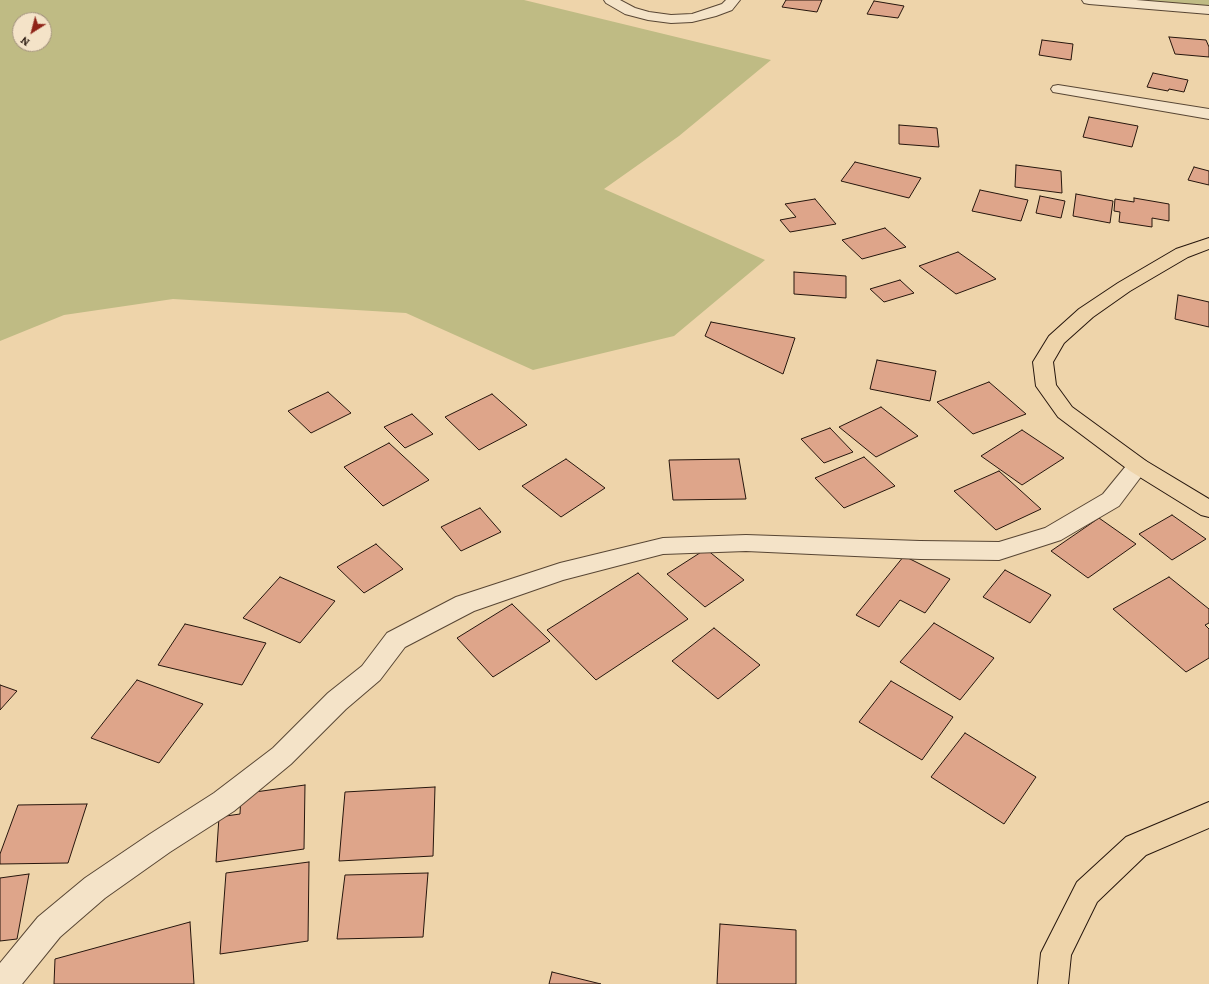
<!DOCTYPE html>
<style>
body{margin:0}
#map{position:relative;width:1209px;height:984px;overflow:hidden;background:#eed4aa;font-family:Alegreya,serif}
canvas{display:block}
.north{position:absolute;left:12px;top:12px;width:40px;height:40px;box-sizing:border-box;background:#f4e3c8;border:1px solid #a2917d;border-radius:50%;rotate:216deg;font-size:11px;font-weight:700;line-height:16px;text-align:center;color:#26160d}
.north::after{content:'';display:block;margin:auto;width:14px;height:18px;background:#8f2418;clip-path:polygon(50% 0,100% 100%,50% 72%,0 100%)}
</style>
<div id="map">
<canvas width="1209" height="984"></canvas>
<div class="north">N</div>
</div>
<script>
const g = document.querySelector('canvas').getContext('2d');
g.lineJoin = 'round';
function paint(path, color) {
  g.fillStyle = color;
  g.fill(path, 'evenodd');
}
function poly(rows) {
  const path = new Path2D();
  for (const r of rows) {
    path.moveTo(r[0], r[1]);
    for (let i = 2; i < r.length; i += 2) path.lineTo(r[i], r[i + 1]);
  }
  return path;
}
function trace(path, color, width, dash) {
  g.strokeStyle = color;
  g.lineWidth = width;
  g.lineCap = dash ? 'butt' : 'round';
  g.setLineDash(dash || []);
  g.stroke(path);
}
const green = poly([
 [0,0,524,0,771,60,679,136,604,189,765,260,674,336,533,370,406,313,173,299,64,315,0,341],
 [20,20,44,20,44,44,20,44],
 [1147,0,1209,0,1209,12,1155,6]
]);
const building = poly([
 [786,0,822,0,817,12,782,7,786,0],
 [874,1,904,6,898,18,867,14,874,1],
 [1169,37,1206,40,1209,47,1209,57,1175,54,1169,37],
 [1042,40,1073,44,1071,60,1039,55,1042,40],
 [1153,73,1188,80,1184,92,1169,89,1168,91,1147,87,1153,73],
 [1089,117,1138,126,1132,147,1083,137,1089,117],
 [899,125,937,128,939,147,899,144,899,125],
 [855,162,921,178,909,198,841,181,855,162],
 [1016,165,1061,171,1062,193,1015,187,1016,165],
 [1194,167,1209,171,1209,185,1188,180,1194,167],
 [980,190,1028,200,1021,221,972,211,980,190],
 [1076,194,1113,201,1110,223,1073,216,1076,194],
 [1040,196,1065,201,1061,218,1036,213,1040,196],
 [1134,198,1169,204,1169,221,1152,218,1152,227,1119,222,1120,212,1114,211,1115,199,1134,202,1134,198],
 [815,199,836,224,790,232,780,220,796,217,785,204,815,199],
 [885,228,906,247,862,259,842,240,885,228],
 [958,252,996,279,956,294,919,266,958,252],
 [794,272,846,276,846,298,794,294,794,272],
 [900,280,914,293,884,302,870,289,900,280],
 [1178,295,1209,302,1209,327,1175,319,1178,295],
 [711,322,795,338,783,374,705,336,711,322],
 [877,360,936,371,930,401,870,389,877,360],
 [989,382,1026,414,973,434,937,402,989,382],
 [328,392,351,413,311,433,288,411,328,392],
 [492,394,527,425,479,450,445,417,492,394],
 [881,407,918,436,876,457,839,427,881,407],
 [412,414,433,434,405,448,384,427,412,414],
 [830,428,853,452,824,463,801,439,830,428],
 [1022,430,1064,458,1022,485,981,456,1022,430],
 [389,443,429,480,383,506,344,467,389,443],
 [864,457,895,486,844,508,815,478,864,457],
 [566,459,605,488,561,517,522,486,566,459],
 [739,459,746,499,673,500,669,460,739,459],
 [999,471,1041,509,996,530,954,491,999,471],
 [480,508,501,532,461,551,441,527,480,508],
 [1172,515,1206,539,1172,560,1139,534,1172,515],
 [1099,518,1136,544,1088,578,1051,551,1099,518],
 [376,544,403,569,364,593,337,567,376,544],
 [706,549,744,580,705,607,667,574,706,549],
 [904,556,950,579,925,613,900,600,879,627,856,615,904,556],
 [1005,570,1051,595,1030,623,983,597,1005,570],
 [638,573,688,619,596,680,547,630,638,573],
 [280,577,335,601,300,643,243,618,280,577],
 [1169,577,1209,609,1209,623,1205,625,1209,629,1209,658,1186,672,1113,609,1169,577],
 [512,604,550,641,493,677,457,638,512,604],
 [934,623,994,658,960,700,900,662,934,623],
 [185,624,266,643,242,685,158,665,185,624],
 [714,628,760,665,718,699,672,661,714,628],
 [137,680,203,704,159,763,91,738,137,680],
 [891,681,953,717,922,760,859,722,891,681],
 [0,685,17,691,0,710,0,685],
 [965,733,1036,777,1004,824,931,777,965,733],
 [305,785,304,849,216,862,219,817,240,814,241,794,305,785],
 [435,787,433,856,339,861,345,792,435,787],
 [87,804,68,863,0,864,0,854,18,805,87,804],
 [309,862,308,941,220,954,226,873,309,862],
 [428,873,423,937,337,939,345,875,428,873],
 [29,874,17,939,0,941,0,878,29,874],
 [190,922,194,984,54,984,55,959,190,922],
 [720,924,796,930,796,984,717,984,720,924],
 [552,972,601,984,549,984,552,972]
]);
const minor = poly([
 [604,0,620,0,635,8,649,12,671,15,692,14,722,4,726,0,740,0,732,10,716,16,692,22,671,23,648,20,625,14,606,3,604,0],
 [1082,0,1136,0,1209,6,1209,14,1089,4,1084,3,1082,0],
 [1058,85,1209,109,1209,119,1053,92,1051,89,1053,86,1058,85],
 [1138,459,1146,461,1149,466,1119,506,1061,540,999,560,920,559,746,551,663,554,563,580,474,611,405,647,380,680,346,709,291,764,234,811,170,852,105,898,60,937,22,984,0,984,0,963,38,917,85,878,150,834,214,793,273,748,328,693,362,666,387,633,456,597,560,563,663,538,746,535,920,541,999,542,1045,528,1103,494,1130,461,1138,459]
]);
const major = poly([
 [1209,238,1209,249,1188,257,1130,291,1093,317,1064,343,1053,362,1056,385,1072,407,1146,461,1209,499,1209,517,1201,515,1130,471,1058,417,1036,386,1033,362,1049,336,1079,309,1118,283,1176,249,1209,238],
 [1209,802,1209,828,1146,855,1097,902,1071,955,1068,984,1038,984,1041,953,1077,882,1126,837,1209,802]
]);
paint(green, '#bfbb84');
paint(building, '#dea58a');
trace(building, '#26160d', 1);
trace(minor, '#584634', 2);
trace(major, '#26160d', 2);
paint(minor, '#f4e3c8');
paint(major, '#eed4aa');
</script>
